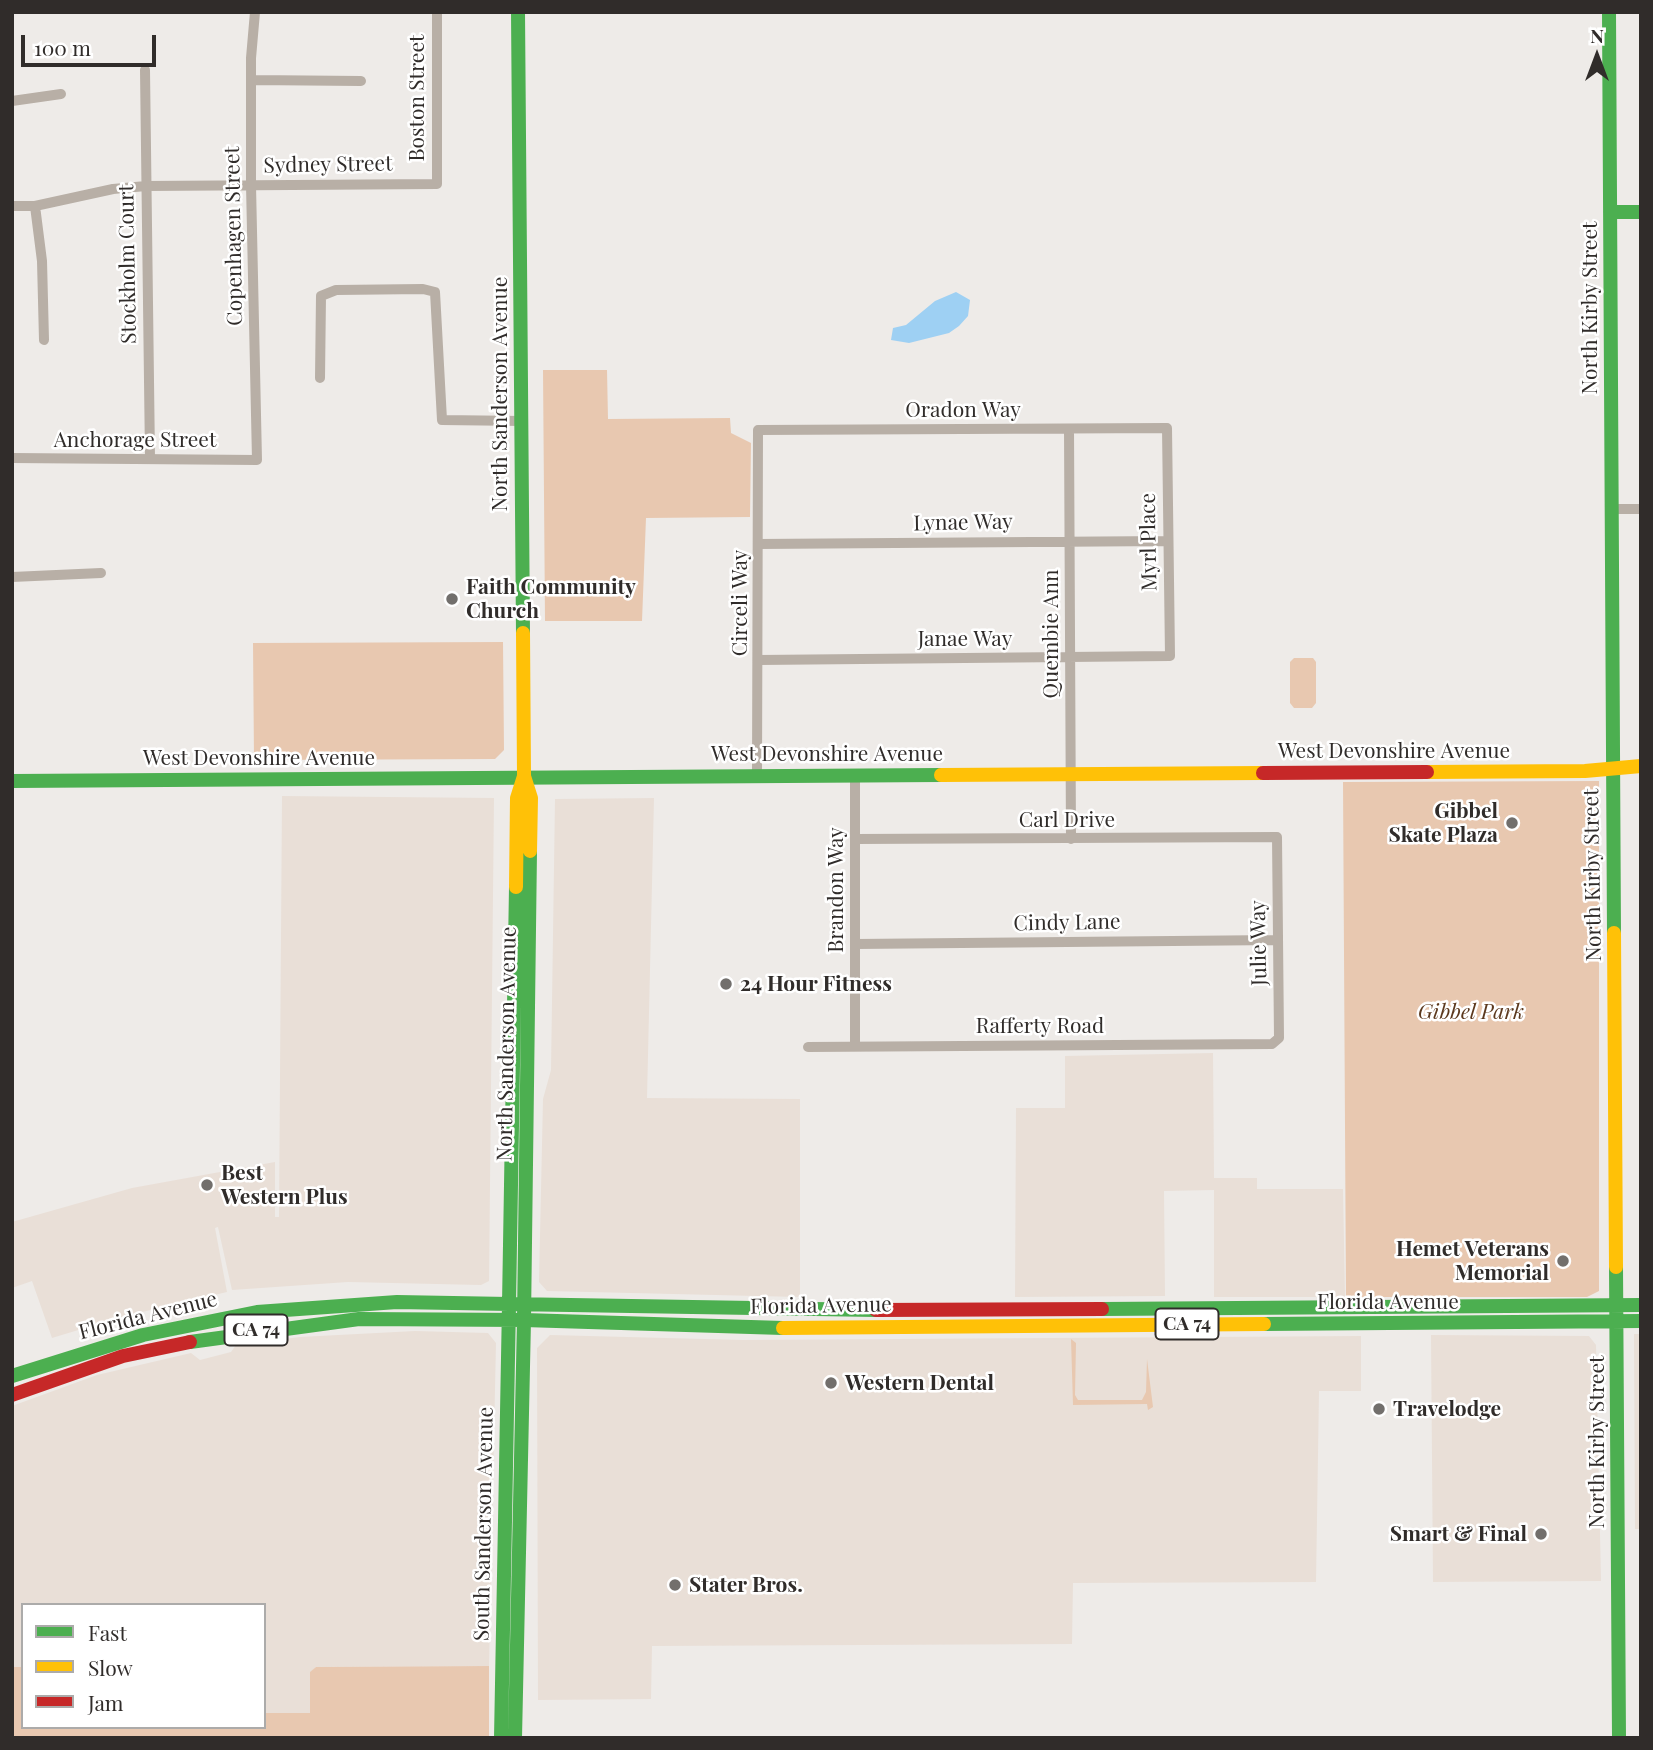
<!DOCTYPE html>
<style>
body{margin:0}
#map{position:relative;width:1653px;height:1750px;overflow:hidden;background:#eeebe8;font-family:"Playfair Display",serif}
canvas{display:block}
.frame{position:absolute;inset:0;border:14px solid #302c2a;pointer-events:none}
.legend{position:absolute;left:21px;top:1603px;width:245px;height:126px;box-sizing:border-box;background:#fff;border:2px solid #acabaa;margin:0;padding:9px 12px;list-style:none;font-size:21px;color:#302c2a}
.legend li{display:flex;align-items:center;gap:14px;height:35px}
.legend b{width:35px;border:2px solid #acabaa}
.north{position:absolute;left:1562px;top:21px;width:70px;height:70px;-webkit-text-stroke:5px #fff;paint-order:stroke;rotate:0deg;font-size:19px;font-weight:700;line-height:28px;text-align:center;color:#302c2a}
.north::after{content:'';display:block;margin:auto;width:24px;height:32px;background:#302c2a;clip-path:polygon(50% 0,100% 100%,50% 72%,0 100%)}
.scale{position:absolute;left:21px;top:35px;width:135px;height:32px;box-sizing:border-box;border:4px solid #302c2a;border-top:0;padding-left:9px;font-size:21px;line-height:24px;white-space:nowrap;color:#302c2a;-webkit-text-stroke:5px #fff;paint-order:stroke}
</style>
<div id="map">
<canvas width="1653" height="1750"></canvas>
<div class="frame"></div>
<ul class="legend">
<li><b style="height:9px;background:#4caf50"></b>Fast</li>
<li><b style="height:9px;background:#ffc107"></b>Slow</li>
<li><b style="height:9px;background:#c62828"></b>Jam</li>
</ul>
<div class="north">N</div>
<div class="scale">100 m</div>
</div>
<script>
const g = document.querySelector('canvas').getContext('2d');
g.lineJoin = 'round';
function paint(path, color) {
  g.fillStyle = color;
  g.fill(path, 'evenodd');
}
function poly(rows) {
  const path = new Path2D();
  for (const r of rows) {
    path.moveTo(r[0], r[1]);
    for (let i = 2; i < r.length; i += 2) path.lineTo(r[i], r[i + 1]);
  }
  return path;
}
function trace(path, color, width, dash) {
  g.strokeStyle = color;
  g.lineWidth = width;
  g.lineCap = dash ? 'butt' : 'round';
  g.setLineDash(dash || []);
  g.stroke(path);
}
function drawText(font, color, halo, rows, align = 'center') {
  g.font = font + ' "Playfair Display",serif';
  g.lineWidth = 5;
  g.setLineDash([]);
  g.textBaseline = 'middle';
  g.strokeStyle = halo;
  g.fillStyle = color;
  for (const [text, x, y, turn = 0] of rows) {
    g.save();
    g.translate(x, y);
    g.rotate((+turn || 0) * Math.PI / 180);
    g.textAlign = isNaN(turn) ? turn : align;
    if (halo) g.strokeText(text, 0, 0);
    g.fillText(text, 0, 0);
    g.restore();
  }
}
const built = poly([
 [282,796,494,798,489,1281,481,1285,348,1282,232,1290,218,1227,215,1228,227,1292,121,1317,52,1338,32,1281,12,1288,12,1222,132,1188,275,1162,275,1217,279,1217],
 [654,798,647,1098,800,1099,800,1297,547,1291,539,1282,543,1099,551,1070,555,799],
 [1213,1053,1214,1178,1257,1178,1257,1189,1343,1189,1345,1297,1214,1297,1214,1190,1164,1191,1165,1296,1015,1297,1016,1108,1065,1108,1065,1056],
 [415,1331,488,1333,496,1343,489,1666,316,1667,310,1673,310,1713,264,1713,264,1605,23,1605,23,1667,12,1667,12,1406,97,1375,191,1353,200,1360,231,1352,236,1345,300,1337],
 [1634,1334,1641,1334,1641,1529,1635,1529],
 [550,1335,743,1340,1361,1336,1361,1391,1319,1391,1316,1582,1073,1583,1072,1644,652,1646,651,1699,538,1700,537,1348],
 [1431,1335,1589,1336,1596,1345,1601,1581,1433,1582]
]);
const green = poly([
 [607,370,608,419,730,418,731,433,751,443,750,517,646,518,642,621,545,621,543,370],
 [503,642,504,750,495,759,254,760,253,643],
 [1294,658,1313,658,1316,662,1316,703,1312,708,1294,708,1290,703,1290,662],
 [1599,781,1599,1291,1587,1297,1346,1297,1343,782],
 [1071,1339,1076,1343,1075,1395,1078,1400,1142,1400,1146,1392,1147,1359,1153,1407,1148,1410,1147,1404,1073,1405],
 [489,1666,489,1738,12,1738,12,1667,23,1667,23,1727,264,1727,264,1713,310,1713,310,1672,316,1667]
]);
const water = poly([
 [956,292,970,300,968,316,959,326,949,333,909,343,891,340,893,328,906,325,935,301]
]);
const street = poly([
 [145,70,150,458],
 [252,80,361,81],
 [12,101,61,94],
 [12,206,35,206,113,189,146,186,437,184,437,12],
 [35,206,42,261,44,340],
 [320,378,321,296,336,290,423,289,435,292,442,420,522,421],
 [1069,429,1071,839],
 [12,458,257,460,251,185,251,58,255,12],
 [1612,509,1641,509],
 [758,544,1168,541],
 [12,577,101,573],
 [757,775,758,430,1167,428,1170,656,759,660],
 [855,775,855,1046],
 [856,944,1278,940],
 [808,1047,1272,1044,1279,1038,1277,837,856,839]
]);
const fast = poly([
 [518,12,523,633],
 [1609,12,1614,933],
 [1610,212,1641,212],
 [12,781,941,775],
 [1616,1267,1619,1738],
 [1102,1309,1641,1305],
 [1264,1324,1641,1321],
 [190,1342,359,1319,524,1320,530,851],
 [12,1376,143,1335,257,1312,397,1302,509,1304,516,887],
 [501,1738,509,1304,876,1310],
 [515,1738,524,1320,783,1328]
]);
const slow = poly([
 [523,633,524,776,531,798,530,851],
 [1427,772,1585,771,1641,766],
 [941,775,1263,773],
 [516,887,517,798,524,776],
 [1614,933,1616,1267],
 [783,1328,1264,1324]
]);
const jam = poly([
 [1263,773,1427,772],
 [876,1310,1102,1309],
 [12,1395,123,1356,190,1342]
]);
const markers = [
 [452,599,7,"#726f6c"],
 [1512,823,7,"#726f6c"],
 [726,984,7,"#726f6c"],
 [207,1185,7,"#726f6c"],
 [1563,1261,7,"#726f6c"],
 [831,1383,7,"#726f6c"],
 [1379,1409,7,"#726f6c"],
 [1541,1534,7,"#726f6c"],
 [675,1585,7,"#726f6c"]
];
const shields = [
 [1187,1324,63],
 [256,1330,63]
];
const shieldNames = [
 ["CA 74",1187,1324],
 ["CA 74",256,1330]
];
const streetNames = [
 ["Boston Street",417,98,-90],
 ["Sydney Street",328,165,-1],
 ["Copenhagen Street",234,236,-91],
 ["Stockholm Court",128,264,-91],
 ["North Kirby Street",1590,308,-90],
 ["North Sanderson Avenue",500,394,-90],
 ["Oradon Way",963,410],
 ["Anchorage Street",135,440],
 ["Lynae Way",963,523,-1],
 ["Myrl Place",1149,542,-91],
 ["Circeli Way",740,603,-90],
 ["Quembie Ann",1051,634,-90],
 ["Janae Way",965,639],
 ["West Devonshire Avenue",1394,751],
 ["West Devonshire Avenue",827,754],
 ["West Devonshire Avenue",259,758],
 ["Carl Drive",1067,820],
 ["North Kirby Street",1593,875,-91],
 ["Brandon Way",836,890,-90],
 ["Cindy Lane",1067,923,-1],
 ["Julie Way",1259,943,-91],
 ["Rafferty Road",1040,1026],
 ["North Sanderson Avenue",507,1044,-89],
 ["Florida Avenue",1388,1302],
 ["Florida Avenue",821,1306,-1],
 ["Florida Avenue",148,1316,-14],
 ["North Kirby Street",1597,1442,-90],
 ["South Sanderson Avenue",484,1524,-89]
];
const poiNames = [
 ["Faith Community",466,587],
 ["Church",466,611],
 ["Gibbel",1498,811,"right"],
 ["Skate Plaza",1498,835,"right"],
 ["24 Hour Fitness",740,984],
 ["Best",221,1173],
 ["Western Plus",221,1197],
 ["Hemet Veterans",1549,1249,"right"],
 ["Memorial",1549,1273,"right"],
 ["Western Dental",845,1383],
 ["Travelodge",1393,1409],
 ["Smart & Final",1527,1534,"right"],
 ["Stater Bros.",689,1585]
];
const parkNames = [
 ["Gibbel Park",1471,1012]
];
paint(built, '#e9dfd7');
paint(green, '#e8c8b0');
paint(water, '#9ed0f3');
trace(street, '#b8afa6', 10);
trace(fast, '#4caf50', 14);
trace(slow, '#ffc107', 14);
trace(jam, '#c62828', 14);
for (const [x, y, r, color] of markers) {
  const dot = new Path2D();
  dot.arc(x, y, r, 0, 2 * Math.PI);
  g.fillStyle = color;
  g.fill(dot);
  trace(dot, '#fff', 2.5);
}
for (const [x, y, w] of shields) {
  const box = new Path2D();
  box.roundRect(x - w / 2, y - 15.5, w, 31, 5);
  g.fillStyle = '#fff';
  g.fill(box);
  trace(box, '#302c2a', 2);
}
drawText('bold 19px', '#302c2a', null, shieldNames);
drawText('21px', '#302c2a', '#fff', streetNames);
drawText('bold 21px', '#302c2a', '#fff', poiNames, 'left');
drawText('italic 21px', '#5c391e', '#fff', parkNames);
</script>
